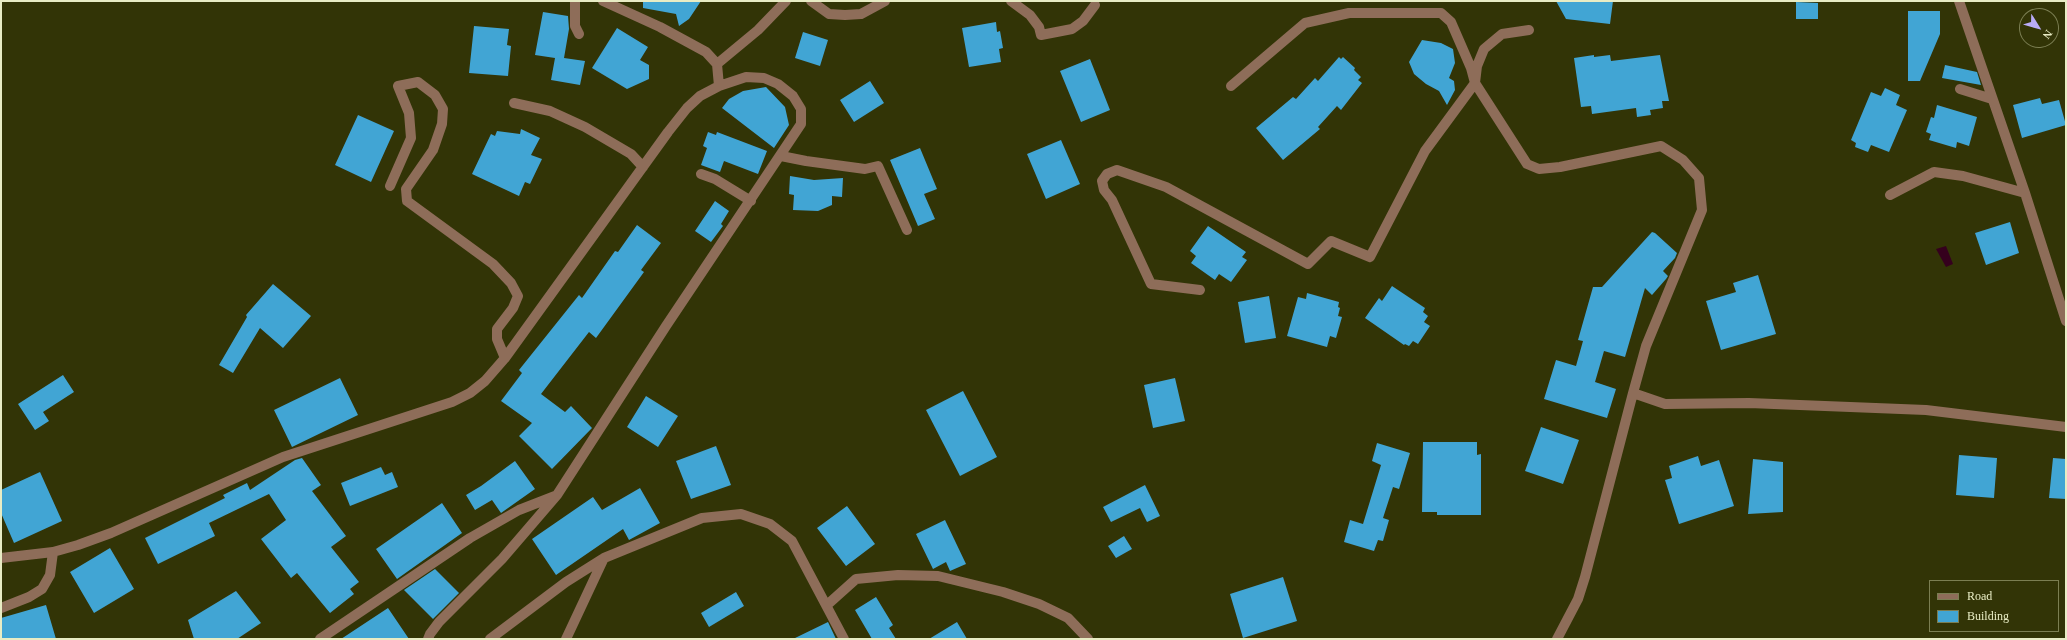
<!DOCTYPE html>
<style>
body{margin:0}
#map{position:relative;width:2067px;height:640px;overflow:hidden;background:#323406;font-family:"Times New Roman",serif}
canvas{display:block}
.frame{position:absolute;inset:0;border:2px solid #e8ecc4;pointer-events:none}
.legend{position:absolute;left:1929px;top:580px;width:130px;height:52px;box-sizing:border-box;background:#323406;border:1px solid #7b7e52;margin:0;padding:5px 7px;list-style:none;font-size:12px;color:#e8ecc4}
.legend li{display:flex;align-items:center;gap:8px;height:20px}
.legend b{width:20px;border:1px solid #7b7e52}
.north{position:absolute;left:2019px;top:8px;width:40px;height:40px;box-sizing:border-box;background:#323406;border:1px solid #7b7e52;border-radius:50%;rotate:127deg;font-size:11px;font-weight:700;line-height:16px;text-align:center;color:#e8ecc4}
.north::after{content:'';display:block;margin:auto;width:14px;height:18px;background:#b9abf7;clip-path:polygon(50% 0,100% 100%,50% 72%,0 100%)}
</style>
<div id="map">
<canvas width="2067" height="640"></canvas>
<div class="frame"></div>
<ul class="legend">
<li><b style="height:5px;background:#8e6d59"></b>Road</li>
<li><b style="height:11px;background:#41a5d4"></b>Building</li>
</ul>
<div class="north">N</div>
</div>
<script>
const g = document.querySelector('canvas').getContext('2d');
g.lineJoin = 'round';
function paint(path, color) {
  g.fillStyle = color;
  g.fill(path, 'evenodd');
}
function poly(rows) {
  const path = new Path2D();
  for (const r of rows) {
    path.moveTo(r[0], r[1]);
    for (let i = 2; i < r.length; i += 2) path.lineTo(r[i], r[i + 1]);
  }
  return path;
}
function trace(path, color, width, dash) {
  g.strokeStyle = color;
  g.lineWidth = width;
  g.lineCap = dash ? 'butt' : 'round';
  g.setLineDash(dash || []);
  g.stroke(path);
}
const water = poly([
 [1946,246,1953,264,1946,267,1936,249]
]);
const building = poly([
 [643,1,701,1,689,19,679,26,676,14,643,8],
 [1556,1,1613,1,1610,24,1566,19],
 [1796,2,1818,3,1818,19,1796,19],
 [1908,11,1940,11,1940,34,1920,81,1908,81],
 [543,12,568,16,569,29,564,58,585,61,580,85,551,80,555,58,535,55],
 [996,22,997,32,1000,31,1003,48,999,49,1001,62,969,67,962,28],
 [474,26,509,29,507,45,511,46,508,76,469,73],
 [617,28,648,47,640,60,649,65,649,79,627,89,592,68],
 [803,32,828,40,820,66,795,58],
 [1422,40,1441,43,1453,49,1455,63,1449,78,1454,81,1455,90,1447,105,1439,91,1426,84,1414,74,1409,62],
 [1594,55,1594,57,1610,55,1611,61,1660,55,1669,101,1662,101,1663,108,1650,110,1651,115,1637,117,1636,108,1592,114,1591,106,1581,107,1574,58],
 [1339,57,1341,59,1343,57,1355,68,1354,70,1361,77,1358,80,1362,83,1341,110,1337,106,1318,127,1320,129,1283,160,1256,128,1293,97,1296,99,1315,78,1318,81],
 [1090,59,1110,110,1081,122,1060,71],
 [1945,65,1977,72,1981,85,1942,78],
 [870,81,884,103,854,122,840,100],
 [766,87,785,107,789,125,774,148,722,108,729,99,743,91],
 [1885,88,1900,95,1896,105,1907,110,1889,152,1871,145,1868,152,1855,147,1856,143,1851,140,1871,92,1881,96],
 [2040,98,2042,104,2059,100,2066,125,2022,138,2013,105],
 [1937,105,1977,117,1969,146,1957,142,1956,148,1929,140,1931,134,1926,132,1931,117,1934,118],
 [358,115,394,131,371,182,335,165],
 [521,129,540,138,531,155,542,159,530,184,525,182,519,196,472,174,491,134,495,136,497,131,520,134],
 [708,132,716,135,717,132,767,151,758,174,724,161,720,172,701,165,707,148,703,146],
 [1061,140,1080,184,1046,199,1027,154],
 [920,148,937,189,924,194,935,219,918,226,890,160],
 [790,176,814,180,843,178,842,197,832,196,832,205,818,211,793,210,794,195,789,194],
 [715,201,729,211,721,224,723,226,711,242,695,231],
 [2010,222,2019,253,1986,265,1975,233],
 [637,225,661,243,641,270,644,272,596,338,589,332,541,394,565,412,571,406,592,428,552,469,519,436,532,423,501,401,522,373,519,370,579,295,582,298,615,251,618,252],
 [1208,226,1246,252,1242,257,1247,260,1231,282,1219,274,1215,280,1191,263,1196,256,1190,251],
 [1652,232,1655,233,1677,253,1675,258,1663,271,1668,276,1666,279,1652,295,1645,288,1625,357,1604,351,1595,382,1616,389,1607,418,1544,399,1556,360,1576,366,1583,341,1578,340,1593,287,1602,287],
 [1758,275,1776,334,1721,350,1706,301,1736,292,1733,283],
 [273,284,311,316,283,348,260,328,233,373,219,365,247,317,246,315],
 [1392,286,1425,308,1423,312,1428,316,1424,322,1430,326,1418,344,1413,341,1409,346,1405,344,1404,345,1365,318,1379,298,1382,301],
 [1307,293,1339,302,1338,307,1340,308,1338,316,1342,317,1336,338,1330,336,1327,347,1287,336,1298,297,1306,299],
 [1269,296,1276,338,1245,343,1238,302],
 [63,375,74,392,43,412,49,421,35,430,18,404],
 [340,378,358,415,292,447,274,410],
 [1175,378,1185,421,1153,428,1144,385],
 [963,391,997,457,960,476,926,410],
 [646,396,678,416,658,447,627,427],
 [1541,427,1579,440,1563,484,1525,471],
 [1423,442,1477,442,1477,455,1481,454,1481,515,1437,515,1437,512,1422,512],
 [1377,443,1410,453,1399,489,1393,487,1383,518,1389,520,1383,541,1378,540,1374,551,1344,542,1350,520,1363,524,1381,465,1372,461],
 [716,446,731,485,691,499,676,461],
 [1959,455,1997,458,1994,498,1956,495],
 [1698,456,1701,466,1719,460,1734,506,1679,524,1665,480,1672,478,1669,466],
 [302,458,321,485,312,491,346,536,331,547,359,582,350,589,354,594,330,613,297,573,291,578,261,539,286,520,269,494,209,523,215,536,158,564,145,538,225,498,223,495,247,483,250,490,295,460],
 [2053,458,2066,459,2066,499,2049,498],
 [1753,459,1783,462,1783,512,1748,514],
 [515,461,535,489,501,513,492,500,475,510,466,495,481,486],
 [381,467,385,475,392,472,398,487,350,506,341,483],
 [40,472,62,521,14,543,1,513,1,490],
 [1145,485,1160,516,1147,522,1140,508,1111,522,1103,507],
 [640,488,660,523,629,540,623,529,556,575,532,539,593,497,602,510],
 [442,503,462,533,397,579,376,549],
 [847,506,875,544,846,566,817,528],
 [945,520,966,564,950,571,946,562,933,569,916,534],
 [1124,536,1132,549,1116,558,1108,546],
 [110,548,134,589,94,613,70,572],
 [435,569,459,593,433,619,404,590],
 [1283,577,1297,621,1243,638,1230,594],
 [236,591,261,623,237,639,194,639,188,620],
 [736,592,744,606,709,627,701,613],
 [876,597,893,625,889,628,896,639,872,639,855,610],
 [46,605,56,639,1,639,1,618],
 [388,608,409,639,341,639],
 [828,622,836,639,793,639],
 [957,622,967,639,929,639]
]);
const minor = poly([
 [575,1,575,26,579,34],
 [603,1,660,27,706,52,717,64,719,86],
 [811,1,829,14,845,15,861,14,885,1],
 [1011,1,1030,15,1039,27,1041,35,1072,29,1083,21,1095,5],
 [1959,1,2025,193,2066,321],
 [1529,30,1502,34,1484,49,1477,66,1475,83,1527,164,1539,169,1560,167,1661,146,1683,160,1699,178,1702,210,1646,346,1633,393,1665,404,1749,403,1926,410,2066,427],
 [717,64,758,30,786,1],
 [1960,89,1992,99],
 [514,103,550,111,585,127,631,154,643,167],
 [781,156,806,161,865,169,878,166,907,230],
 [701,174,715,179,751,201],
 [390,186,411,138,409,113,398,86,418,82,435,95,443,109,442,124,433,150,406,189,407,201,493,264,511,283,518,296,513,308,497,329,497,339,505,358],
 [1890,195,1934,172,1963,176,2025,193],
 [1200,290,1151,284,1112,200,1104,190,1102,181,1107,174,1117,170,1166,187,1308,264,1331,241,1370,257,1425,151,1475,83,1471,68,1451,22,1441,13,1349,13,1305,23,1231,86],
 [1,558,53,552,78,545,111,533,283,457,452,402,470,393,485,381,505,358,668,132,687,108,700,96,719,86,746,77,764,78,778,84,793,96,801,109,801,124,666,326,557,495,502,559,439,622,430,634,428,639],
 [827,605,856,579,898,575,938,576,1003,592,1039,604,1068,618,1088,639],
 [1,608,29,597,42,589,50,575,53,552],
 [320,639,470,538,519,510,555,496],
 [490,639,566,582,604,558],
 [566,639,604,558,702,518,741,514,770,524,792,541,844,639],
 [1557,639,1578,599,1585,577,1633,393]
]);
paint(water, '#35001d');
paint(building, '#41a5d4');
trace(minor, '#8e6d59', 10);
</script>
